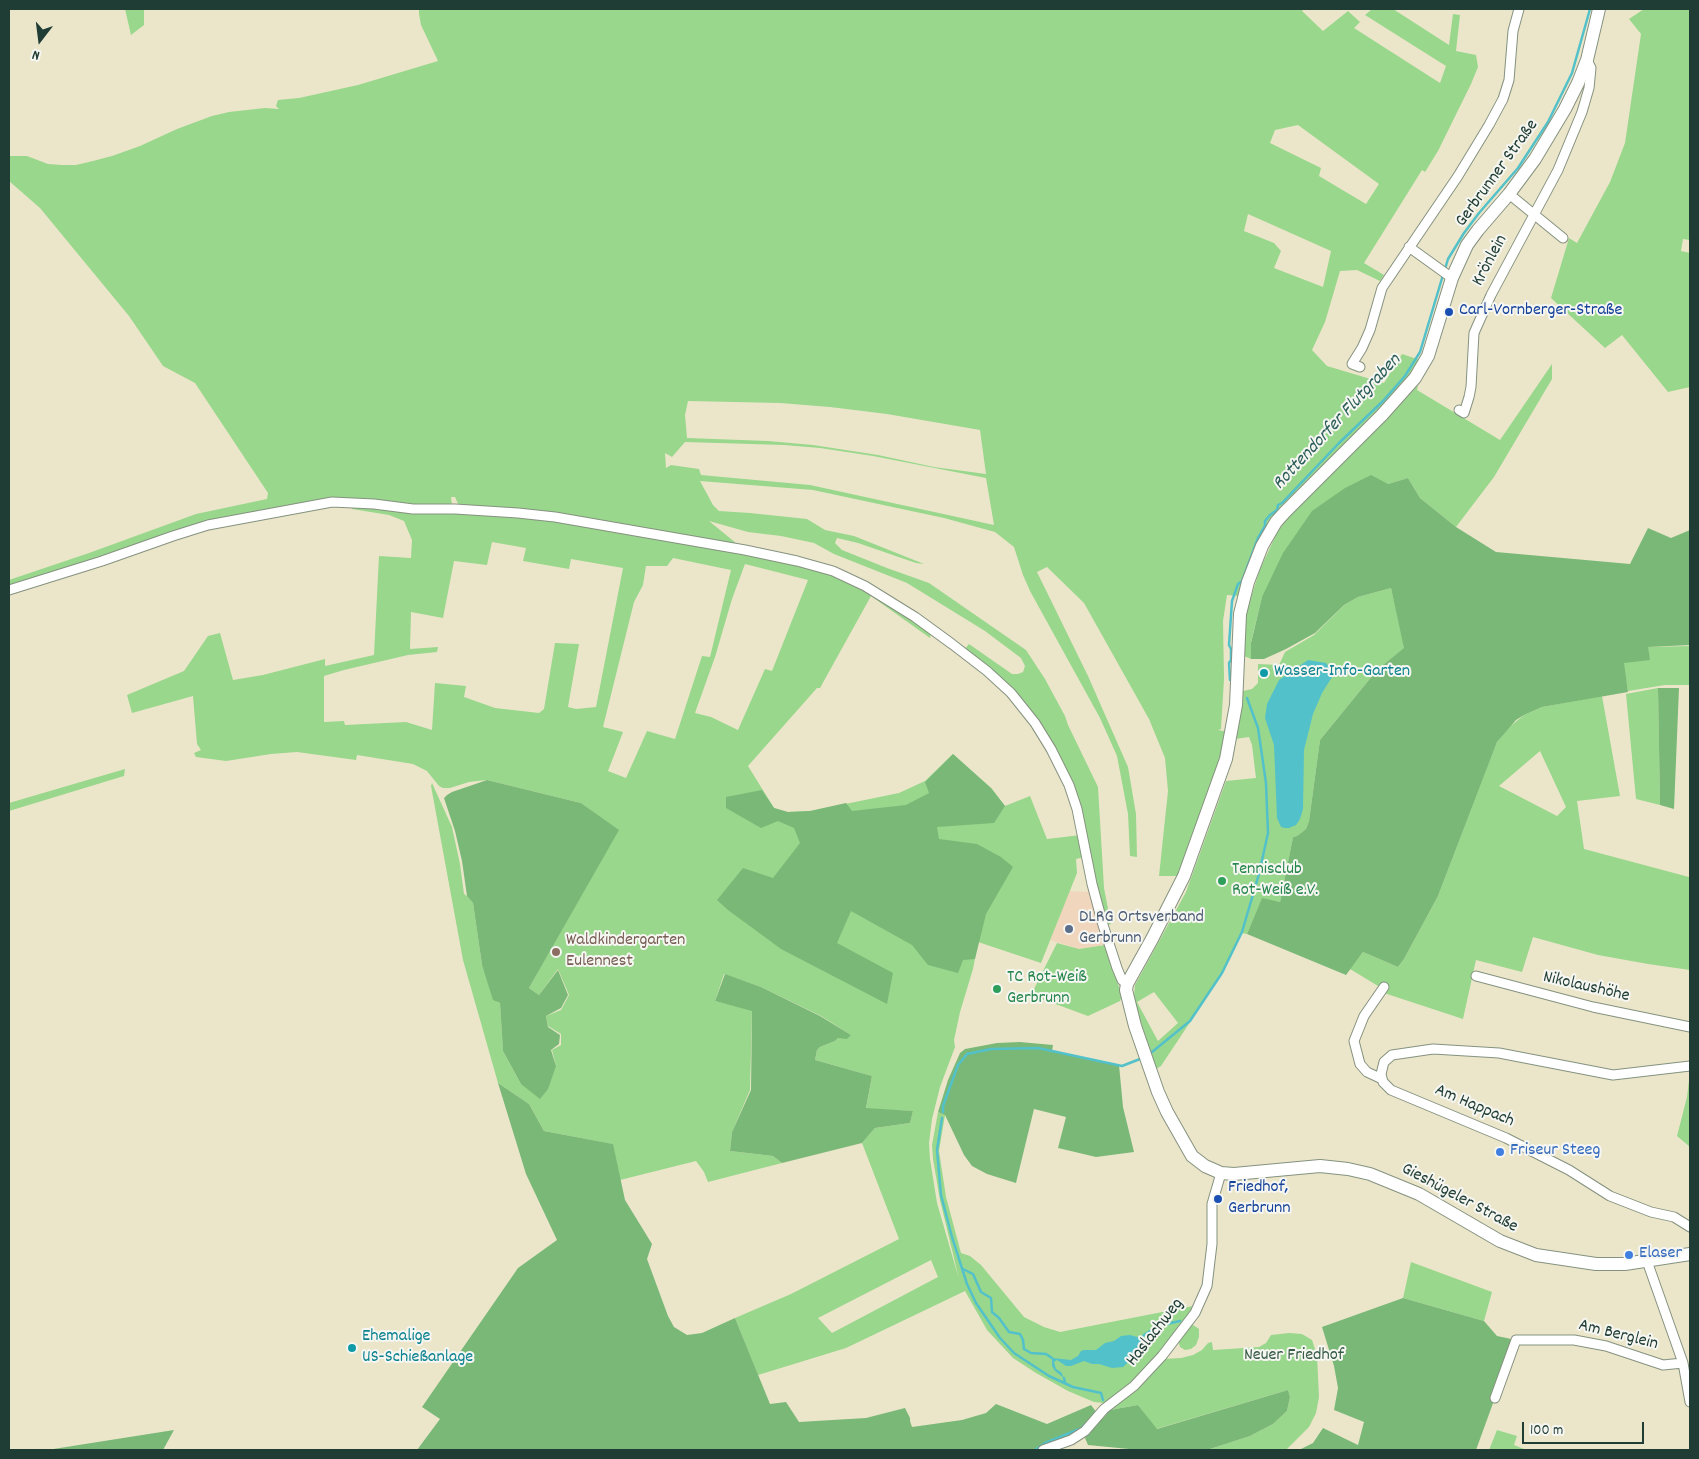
<!DOCTYPE html>
<meta charset="utf-8">
<style>
body{margin:0}
#map{position:relative;width:1699px;height:1459px;overflow:hidden;background:#ebe6ca;font-family:Dekko,sans-serif}
canvas{display:block}
.frame{position:absolute;inset:0;border:10px solid #1f3d34;pointer-events:none}
.north{position:absolute;left:15px;top:15px;width:50px;height:50px;-webkit-text-stroke:4px #f6f6f2;paint-order:stroke;rotate:195deg;font-size:14px;font-weight:700;line-height:20px;text-align:center;color:#1f3d34}
.north::after{content:'';display:block;margin:auto;width:18px;height:22px;background:#1f3d34;clip-path:polygon(50% 0,100% 100%,50% 72%,0 100%)}
.scale{position:absolute;left:1522px;top:1422px;width:122px;height:22px;box-sizing:border-box;border:2px solid #1f3d34;border-top:0;padding-left:6px;font-size:15px;line-height:18px;white-space:nowrap;color:#1f3d34;-webkit-text-stroke:4px #f6f6f2;paint-order:stroke}
</style>
<div id="map">
<canvas width="1699" height="1459"></canvas>
<div class="frame"></div>
<div class="north">N</div>
<div class="scale">100 m</div>
</div>
<script>
const g = document.querySelector('canvas').getContext('2d');
g.lineJoin = 'round';
function paint(path, color) {
  g.fillStyle = color;
  g.fill(path, 'evenodd');
}
function poly(rows) {
  const path = new Path2D();
  for (const r of rows) {
    path.moveTo(r[0], r[1]);
    for (let i = 2; i < r.length; i += 2) path.lineTo(r[i], r[i + 1]);
  }
  return path;
}
function trace(path, color, width, dash) {
  g.strokeStyle = color;
  g.lineWidth = width;
  g.lineCap = dash ? 'butt' : 'round';
  g.setLineDash(dash || []);
  g.stroke(path);
}
function drawText(font, color, halo, rows, align = 'center') {
  g.font = font + ' Dekko,sans-serif';
  g.lineWidth = 4;
  g.setLineDash([]);
  g.textBaseline = 'middle';
  g.strokeStyle = halo;
  g.fillStyle = color;
  for (const [text, x, y, turn = 0] of rows) {
    g.save();
    g.translate(x, y);
    g.rotate((+turn || 0) * Math.PI / 180);
    g.textAlign = isNaN(turn) ? turn : align;
    if (halo) g.strokeText(text, 0, 0);
    g.fillText(text, 0, 0);
    g.restore();
  }
}
const built = poly([
 [1069,891,1089,892,1105,945,1079,949,1050,940]
]);
const green = poly([
 [125,9,144,9,144,25,131,35],
 [419,9,1304,9,1302,11,1323,31,1348,11,1360,22,1354,28,1440,83,1446,66,1365,15,1372,9,1393,9,1449,45,1453,14,1460,15,1456,51,1476,55,1478,67,1471,84,1438,151,1425,172,1422,170,1364,263,1384,275,1380,281,1357,270,1340,271,1325,322,1312,350,1327,366,1384,383,1402,354,1423,361,1414,376,1285,505,1240,596,1227,595,1223,621,1224,679,1221,729,1218,730,1229,732,1180,876,1159,876,1168,791,1165,758,1149,719,1084,603,1047,567,1037,572,1088,676,1128,767,1136,814,1137,857,1130,856,1128,814,1117,756,1100,718,1030,591,1023,575,1014,547,995,532,944,518,813,490,700,481,713,505,719,511,750,513,807,519,825,530,854,536,924,564,916,563,858,543,837,538,835,543,842,550,887,568,929,583,1026,650,1045,679,1065,716,1068,725,1098,787,1104,888,1111,924,1107,925,1092,868,1082,815,1041,726,964,650,969,644,1012,674,1018,674,1023,672,1025,666,1021,658,985,631,907,583,834,554,814,543,781,536,748,532,709,521,742,548,503,510,490,506,463,507,459,506,455,497,451,497,452,506,412,506,366,498,252,514,9,589,9,580,89,553,196,514,267,499,268,493,195,383,163,366,129,316,40,208,9,181,9,156,27,156,48,164,62,165,76,165,93,161,112,156,140,146,177,129,212,116,229,112,265,108,279,109,276,106,278,100,299,98,358,85,438,61,421,25,419,14],
 [1298,125,1379,184,1366,204,1319,176,1321,168,1270,143,1275,130],
 [1248,214,1331,251,1323,287,1274,268,1281,251,1274,243,1244,231],
 [688,401,780,403,830,407,887,414,980,430,986,474,934,467,878,455,813,445,768,441,687,438,685,415],
 [685,442,784,445,820,448,873,456,986,478,994,525,810,485,701,475,699,469,671,465,666,468,665,453,672,457],
 [1644,9,1690,9,1690,240,1683,239,1681,251,1690,253,1690,387,1668,392,1622,335,1605,348,1551,298,1569,238,1577,243,1610,182,1625,143,1641,34,1629,19],
 [1552,364,1552,379,1494,477,1456,527,1420,498,1408,478,1388,484,1262,597,1251,642,1251,659,1244,656,1245,622,1248,607,1260,569,1277,533,1285,521,1386,420,1418,385,1417,390,1500,440],
 [352,505,532,517,743,553,835,573,888,602,931,633,930,638,871,596,820,688,817,688,748,766,774,808,787,812,811,811,899,793,925,781,953,754,992,789,1005,806,1030,796,1047,839,1081,835,1084,857,1076,859,1077,873,1041,963,978,942,973,969,960,1012,954,1040,955,1047,940,1087,932,1119,929,1143,930,1159,937,1203,959,1279,940,1200,933,1159,932,1145,938,1112,945,1115,939,1151,946,1197,961,1253,970,1256,981,1265,1024,1317,1044,1327,1060,1332,1193,1306,1188,1316,1156,1356,1142,1373,1117,1396,1104,1403,1094,1402,1068,1391,1036,1373,1013,1358,987,1330,965,1291,846,1348,758,1375,735,1318,791,1294,899,1239,862,1143,875,1128,910,1123,913,1111,866,1109,872,1076,815,1060,817,1050,820,1047,835,1041,838,1038,851,1035,821,1016,761,987,724,974,715,1001,752,1010,750,1090,732,1132,730,1151,773,1156,782,1163,708,1182,704,1172,696,1161,620,1180,612,1144,544,1131,529,1104,498,1083,463,960,431,786,432,783,452,827,460,864,464,894,467,896,473,903,482,965,497,1002,500,1003,503,1051,521,1084,556,1066,552,1050,561,1045,561,1034,548,1026,546,1016,561,1010,569,995,558,969,539,995,529,988,618,830,581,803,487,780,469,782,450,788,443,788,439,786,427,771,413,764,357,755,356,760,297,752,271,754,226,761,196,757,194,753,201,750,197,744,193,696,132,713,127,695,184,671,208,636,220,633,233,680,263,675,325,659,325,666,374,655,379,556,411,558,412,540,404,521,389,515,352,509],
 [492,542,526,548,523,561,569,569,571,559,623,568,596,707,576,709,568,707,579,644,555,643,544,709,539,713,495,708,464,697,466,686,435,683,432,730,406,722,345,725,344,721,324,722,324,676,344,670,408,655,437,652,438,647,410,649,411,612,443,618,454,561,487,565],
 [673,558,731,570,710,657,702,656,675,739,647,731,626,778,608,771,623,732,603,727,634,602,643,585,646,566,667,566],
 [745,564,808,580,772,671,765,669,738,730,711,717,695,713,715,657,732,599],
 [931,1260,938,1277,832,1333,818,1318],
 [1391,588,1405,648,1377,670,1320,740,1309,821,1306,829,1297,836,1293,837,1280,902,1262,899,1247,934,1242,933,1222,974,1161,1066,1156,1069,1137,1010,1134,996,1135,985,1186,892,1226,781,1256,778,1252,745,1249,737,1235,739,1243,691,1252,689,1258,683,1258,664,1279,665,1285,652,1314,635,1344,605,1358,597],
 [1154,992,1178,1023,1158,1041,1137,1002],
 [1690,646,1690,685,1665,685,1628,691,1623,663,1648,647],
 [1658,688,1660,805,1636,799,1626,694],
 [1602,696,1620,796,1577,801,1584,849,1689,877,1690,871,1690,970,1648,964,1598,955,1533,937,1522,972,1476,960,1463,1019,1381,992,1383,989,1350,969,1363,952,1398,967,1404,959,1438,896,1491,757,1497,742,1507,729,1524,715,1542,707],
 [1540,751,1566,807,1557,816,1499,786],
 [125,769,124,776,9,811,9,803],
 [1057,943,1079,949,1105,945,1122,996,1120,1001,1088,1016,1031,995],
 [1690,1072,1690,1147,1677,1136,1687,1097],
 [1411,1262,1492,1292,1484,1321,1403,1298],
 [1193,1325,1199,1329,1199,1337,1196,1345,1191,1349,1185,1350,1180,1347,1178,1340,1190,1326],
 [1289,1333,1302,1334,1312,1340,1317,1355,1319,1397,1316,1413,1309,1427,1286,1450,1207,1450,1250,1436,1273,1424,1287,1411,1290,1397,1288,1390,1156,1429,1138,1405,1110,1410,1163,1359,1181,1358,1193,1355,1202,1350,1208,1343,1212,1342,1213,1350,1259,1347,1266,1343,1271,1335],
 [1497,1430,1517,1436,1514,1445,1524,1449,1524,1450,1489,1450]
]);
const forest = poly([
 [1371,475,1388,484,1408,478,1420,498,1456,527,1496,552,1630,564,1648,528,1671,538,1690,530,1690,645,1648,647,1650,660,1624,663,1628,692,1542,707,1524,715,1516,720,1497,742,1438,896,1404,959,1398,967,1363,952,1346,975,1247,934,1262,898,1280,902,1293,837,1297,836,1306,829,1309,821,1320,740,1377,670,1404,648,1391,588,1358,597,1344,605,1315,633,1286,649,1264,659,1251,659,1251,643,1262,597,1283,553,1312,511,1345,488],
 [1658,688,1679,688,1674,809,1660,805],
 [953,754,991,788,1005,806,994,823,937,827,939,839,977,844,1001,857,1013,867,986,914,975,959,963,960,958,973,928,965,912,945,851,911,837,943,893,973,887,1004,781,949,728,910,717,900,743,868,773,878,800,843,794,828,778,821,761,828,726,808,726,797,762,790,774,808,788,812,810,811,846,803,852,811,906,805,929,793,925,782],
 [487,780,581,803,619,830,529,988,539,995,558,970,568,995,561,1008,546,1016,548,1027,560,1035,559,1044,551,1050,556,1066,548,1089,540,1099,521,1084,503,1051,500,1003,493,1000,482,965,473,903,467,896,462,861,455,831,444,798,447,795,452,792],
 [725,974,761,987,820,1016,851,1035,847,1039,838,1038,835,1041,820,1047,817,1050,815,1060,872,1076,866,1108,913,1111,910,1123,875,1128,862,1143,782,1163,773,1156,730,1151,732,1132,751,1090,752,1011,715,1001],
 [1020,1042,1053,1045,1052,1051,1119,1065,1123,1107,1134,1152,1096,1157,1058,1148,1066,1117,1034,1109,1016,1183,987,1174,972,1166,964,1155,945,1115,938,1112,948,1080,960,1053,965,1049,997,1043],
 [498,1083,529,1104,544,1131,613,1144,625,1200,652,1244,647,1259,668,1316,674,1327,687,1335,702,1333,735,1318,770,1404,786,1402,799,1422,866,1418,905,1408,910,1418,910,1421,912,1427,962,1420,986,1413,996,1404,1047,1424,1091,1405,1097,1413,1075,1435,1038,1450,417,1450,440,1419,422,1407,518,1268,557,1240,526,1174],
 [1403,1298,1484,1321,1497,1336,1516,1340,1476,1450,1299,1450,1313,1443,1323,1428,1358,1445,1364,1422,1334,1410,1338,1388,1334,1366,1322,1327],
 [1288,1390,1290,1397,1287,1411,1273,1424,1250,1436,1207,1450,1139,1450,1088,1445,1085,1438,1110,1410,1138,1405,1157,1429],
 [174,1430,163,1450,47,1450]
]);
const water = poly([
 [1308,660,1326,663,1330,669,1332,677,1322,693,1313,714,1304,750,1303,809,1300,819,1296,825,1289,828,1285,828,1281,827,1277,818,1274,745,1265,718,1267,704,1279,680],
 [1130,1335,1137,1337,1144,1335,1144,1338,1138,1347,1135,1356,1123,1367,1112,1368,1099,1364,1092,1364,1084,1361,1071,1366,1066,1366,1057,1360,1054,1362,1056,1369,1061,1372,1064,1378,1055,1371,1052,1366,1052,1358,1071,1360,1078,1356,1081,1351,1084,1350,1096,1350,1105,1343,1114,1341,1121,1336]
]);
const stream = poly([
 [1445,269,1448,259,1464,233,1479,213,1518,168,1548,122,1572,73,1590,9],
 [1230,680,1229,663,1231,660,1231,649,1229,645,1232,601,1238,584,1242,581,1258,538,1265,526,1265,521,1270,515,1277,510,1278,505,1282,503,1339,443,1383,401,1405,376,1420,352,1443,275],
 [1152,1052,1190,1021,1222,973,1242,932,1259,874,1268,833,1266,783,1258,728,1247,698],
 [943,1112,943,1106,958,1065,967,1054,991,1049,1038,1048,1122,1066,1140,1059],
 [942,1118,937,1150,941,1195,952,1237,967,1284,976,1303,1000,1338,1014,1353,1049,1376,1073,1387,1101,1393,1103,1400],
 [963,1269,973,1274,981,1292,991,1298,992,1312,999,1318,1009,1332,1020,1334,1023,1340,1024,1349,1031,1353,1046,1354,1052,1358],
 [1162,1325,1180,1321],
 [1144,1335,1150,1331],
 [1064,1378,1065,1383],
 [1035,1450,1045,1443,1082,1428,1084,1425]
]);
const street = poly([
 [1509,194,1563,238],
 [1409,247,1452,278],
 [1360,367,1352,364,1362,348,1370,330,1382,288,1458,176,1489,125,1503,99,1509,80,1513,31,1519,9],
 [1459,410,1464,413,1469,397,1471,387,1474,333,1491,295,1558,170,1582,112,1589,88,1591,68,1587,60],
 [9,590,102,561,173,536,208,525,332,502,374,504,413,509,455,509,518,513,555,517,745,550,797,561,833,571,865,586,915,617,952,644,987,671,1011,693,1035,723,1051,749,1069,785,1077,809,1092,884,1103,925,1117,968,1122,980,1127,984],
 [1476,976,1593,1007,1690,1027],
 [1690,1066,1613,1075,1499,1053,1433,1049,1392,1055,1384,1062,1381,1074,1383,1082,1391,1090,1506,1138,1569,1170,1610,1196,1651,1212,1674,1217,1690,1227],
 [1382,1079,1367,1072,1360,1064,1354,1041,1364,1016,1384,987],
 [1647,1261,1683,1363,1690,1402],
 [1495,1398,1516,1340,1574,1340,1606,1346,1663,1365,1683,1363],
 [1043,1450,1071,1440,1085,1431,1104,1409,1134,1386,1162,1356,1195,1313,1207,1286,1212,1244,1212,1204,1221,1173]
]);
const secondary = poly([
 [1599,9,1587,60,1578,83,1565,109,1535,159,1509,194,1478,230,1467,245,1452,278,1428,356,1415,378,1382,415,1285,512,1276,522,1262,546,1248,582,1240,614,1236,705,1226,759,1184,876,1152,939,1127,984,1126,990,1135,1026,1158,1092,1167,1112,1192,1156,1205,1166,1221,1173,1234,1174,1320,1166,1348,1169,1370,1174,1419,1194,1500,1241,1536,1255,1596,1264,1625,1264,1690,1254]
]);
const markers = [
 [1449,312,5,"#1a4fb4"],
 [1264,673,5,"#0f9aa8"],
 [1222,881,5,"#2e9e5b"],
 [1069,929,5,"#5c6f8a"],
 [556,952,5,"#8d6e63"],
 [997,989,5,"#2e9e5b"],
 [1500,1152,5,"#3f7fe0"],
 [1218,1199,5,"#1a4fb4"],
 [1629,1255,5,"#3f7fe0"],
 [352,1348,5,"#0f9aa8"]
];
const streetNames = [
 ["Gerbrunner Straße",1498,174,-54],
 ["Krönlein",1491,261,-62],
 ["Nikolaushöhe",1586,988,13],
 ["Am Happach",1474,1107,23],
 ["Gieshügeler Straße",1459,1199,28],
 ["Haslachweg",1156,1333,-52],
 ["Am Berglein",1618,1336,14]
];
const transitNames = [
 ["Carl-Vornberger-Straße",1459,312],
 ["Friedhof,",1228,1189],
 ["Gerbrunn",1228,1210]
];
const cultureNames = [
 ["Wasser-Info-Garten",1274,673],
 ["Ehemalige",362,1338],
 ["US-Schießanlage",362,1359]
];
const leisureNames = [
 ["Tennisclub",1232,871],
 ["Rot-Weiß e.V.",1232,892],
 ["TC Rot-Weiß",1007,979],
 ["Gerbrunn",1007,1000]
];
const serviceNames = [
 ["DLRG Ortsverband",1079,919],
 ["Gerbrunn",1079,940]
];
const educationNames = [
 ["Waldkindergarten",566,942],
 ["Eulennest",566,963]
];
const shopNames = [
 ["Friseur Steeg",1510,1152],
 ["Elaser",1639,1255]
];
const parkNames = [
 ["Neuer Friedhof",1294,1357]
];
const waterNames = [
 ["Rottendorfer Flutgraben",1338,423,-47]
];
paint(built, '#efd6bc');
paint(green, '#99d78c');
paint(forest, '#7ab878');
paint(water, '#53c1c9');
trace(stream, '#53c1c9', 2.5);
trace(street, '#85927f', 11);
trace(secondary, '#85927f', 14);
trace(street, '#fff', 9);
trace(secondary, '#fff', 12);
for (const [x, y, r, color] of markers) {
  const dot = new Path2D();
  dot.arc(x, y, r, 0, 2 * Math.PI);
  g.fillStyle = color;
  g.fill(dot);
  trace(dot, '#f6f6f2', 2);
}
drawText('18px', '#1f3d34', '#f6f6f2', streetNames);
drawText('18px', '#164399', '#f6f6f2', transitNames, 'left');
drawText('18px', '#0d838f', '#f6f6f2', cultureNames, 'left');
drawText('18px', '#27864d', '#f6f6f2', leisureNames, 'left');
drawText('18px', '#4e5e75', '#f6f6f2', serviceNames, 'left');
drawText('18px', '#785e54', '#f6f6f2', educationNames, 'left');
drawText('18px', '#366cbe', '#f6f6f2', shopNames, 'left');
drawText('18px', '#375c46', '#f6f6f2', parkNames);
drawText('italic 19px', '#2c5e59', '#f6f6f2', waterNames);
</script>
